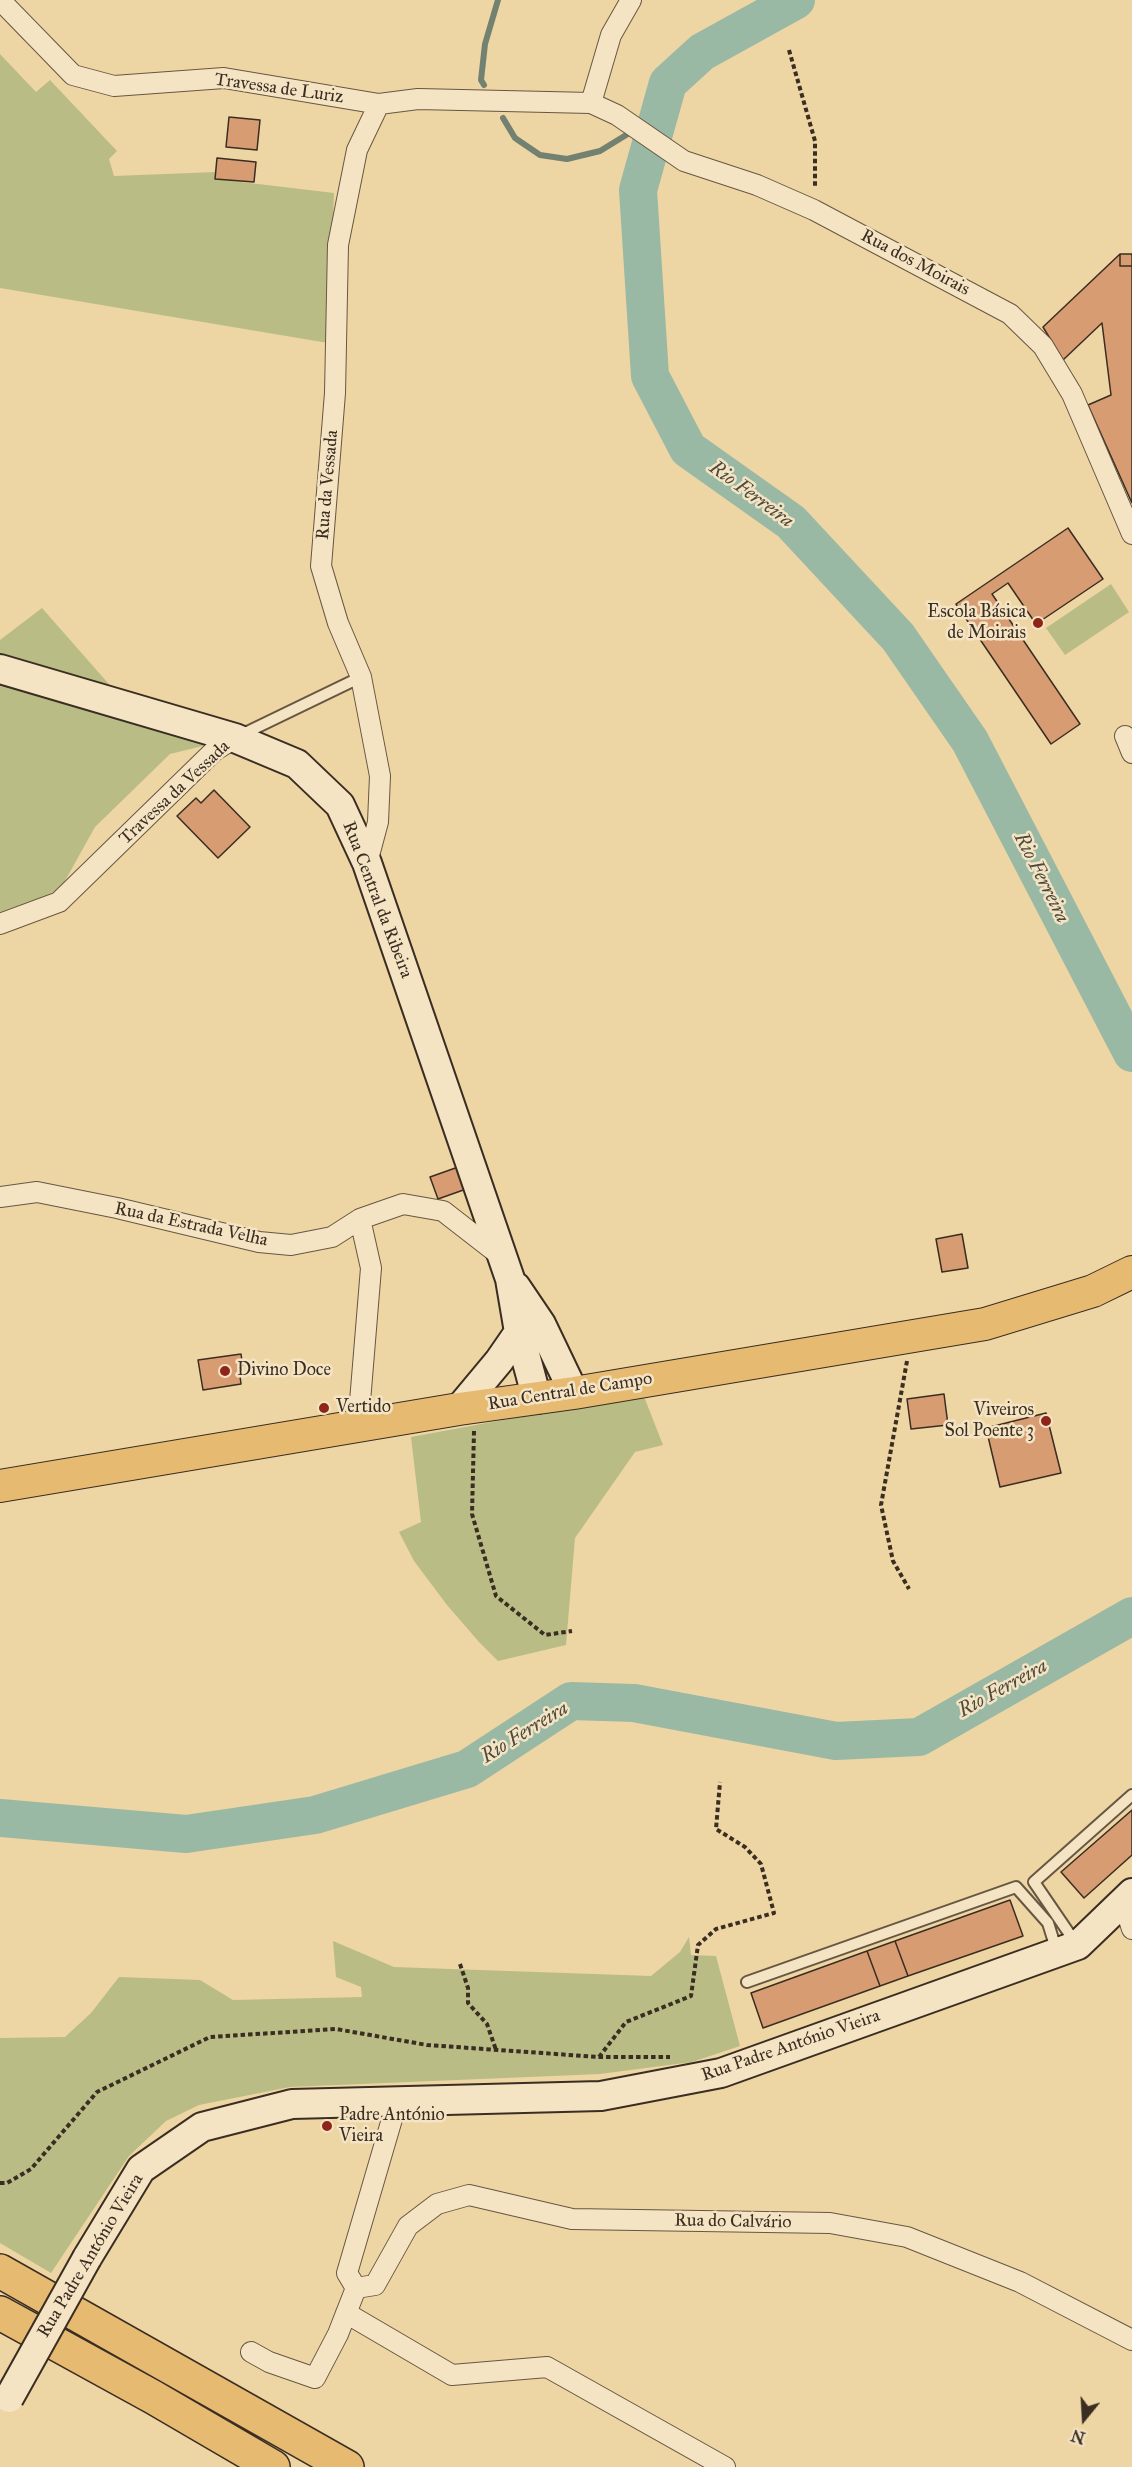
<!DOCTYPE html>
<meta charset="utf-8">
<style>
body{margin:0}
#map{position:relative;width:1132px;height:2467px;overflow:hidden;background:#eed5a4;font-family:"IM FELL Great Primer",serif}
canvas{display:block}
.north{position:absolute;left:1054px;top:2389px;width:60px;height:60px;-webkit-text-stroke:4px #f4e4c4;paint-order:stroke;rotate:198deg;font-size:16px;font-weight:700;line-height:24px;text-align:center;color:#3a2d22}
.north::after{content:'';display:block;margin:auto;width:21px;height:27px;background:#3a2d22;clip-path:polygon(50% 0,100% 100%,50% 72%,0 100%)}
</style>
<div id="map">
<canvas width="1132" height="2467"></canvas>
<div class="north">N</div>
</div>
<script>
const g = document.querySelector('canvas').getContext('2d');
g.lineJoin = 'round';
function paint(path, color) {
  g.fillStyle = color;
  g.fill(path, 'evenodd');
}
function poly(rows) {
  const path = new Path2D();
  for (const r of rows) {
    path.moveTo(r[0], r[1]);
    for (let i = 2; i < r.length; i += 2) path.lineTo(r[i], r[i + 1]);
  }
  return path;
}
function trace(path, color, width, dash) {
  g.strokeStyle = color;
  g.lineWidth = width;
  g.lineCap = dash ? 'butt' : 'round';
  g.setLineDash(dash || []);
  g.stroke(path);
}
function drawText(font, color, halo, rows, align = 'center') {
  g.font = font + ' "IM FELL Great Primer",serif';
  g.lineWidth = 5;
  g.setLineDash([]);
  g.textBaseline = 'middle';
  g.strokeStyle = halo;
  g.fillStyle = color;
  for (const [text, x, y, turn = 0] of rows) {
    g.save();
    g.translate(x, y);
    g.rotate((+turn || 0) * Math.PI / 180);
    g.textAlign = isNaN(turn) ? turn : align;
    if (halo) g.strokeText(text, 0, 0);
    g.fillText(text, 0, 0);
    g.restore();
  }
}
const green = poly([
 [0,54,36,92,50,80,117,151,109,159,114,176,216,172,216,179,334,193,328,343,0,288],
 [1111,584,1129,612,1065,655,1046,628],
 [42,608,115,691,0,656,0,640],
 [0,686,207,745,170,754,95,827,61,888,5,916,0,913],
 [643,1394,663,1445,635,1452,575,1538,566,1645,498,1661,479,1642,447,1605,414,1561,399,1532,421,1522,411,1437],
 [689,1937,691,1955,716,1956,740,2046,692,2062,600,2074,290,2087,199,2105,166,2121,129,2156,51,2273,0,2243,0,2038,65,2037,91,2013,119,1977,200,1980,233,2000,362,1997,361,1987,336,1977,333,1941,394,1967,651,1976,680,1952]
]);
const stream = poly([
 [484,85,481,80,485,44,498,0],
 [503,118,515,138,540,155,567,159,600,151,631,132,668,83]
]);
const river = poly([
 [796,0,702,52,668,83,638,190,650,376,688,449,791,522,898,637,970,741,1132,1053],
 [0,1818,186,1834,315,1815,467,1769,571,1701,634,1703,836,1741,919,1737,1132,1616]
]);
const building = poly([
 [229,117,260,120,257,150,226,147,229,117],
 [217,158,256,162,254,182,215,179,217,158],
 [1120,254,1120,266,1132,266,1132,503,1088,405,1111,395,1102,323,1063,360,1043,327,1120,254],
 [1120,254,1132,254,1132,266,1120,266,1120,254],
 [1068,528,1103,579,1036,624,1008,583,992,594,1080,724,1051,744,956,604,1068,528],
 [214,790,250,827,218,858,177,816,196,798,201,803,214,790],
 [461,1166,469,1188,438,1199,430,1177,461,1166],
 [962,1234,968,1268,942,1272,936,1239,962,1234],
 [241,1354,243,1368,239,1368,241,1384,203,1390,198,1360,241,1354],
 [944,1394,948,1425,911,1429,907,1399,944,1394],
 [1046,1413,1061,1473,1000,1487,986,1428,1046,1413],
 [1132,1810,1132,1855,1084,1898,1061,1872,1132,1810],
 [1010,1900,1023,1936,908,1976,895,1941,1010,1900],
 [895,1941,908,1976,880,1986,867,1951,895,1941],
 [867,1951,880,1986,763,2028,751,1993,867,1951]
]);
const path = poly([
 [789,50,815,141,815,188],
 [907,1361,881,1505,893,1561,909,1589],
 [474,1431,472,1514,496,1596,545,1635,572,1631],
 [460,1964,468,1988,468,2003,487,2024,496,2050],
 [599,2057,626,2022,691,1996,698,1945,716,1929,774,1913,761,1864,745,1847,716,1829,720,1782],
 [0,2183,7,2183,31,2169,97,2092,210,2037,336,2029,427,2045,599,2057,670,2057]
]);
const lane = poly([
 [241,735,361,677],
 [1077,1945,1034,1882,1132,1795],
 [747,1982,1016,1887,1048,1923,1057,1952]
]);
const street = poly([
 [0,0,73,75,114,86,224,78,379,104,418,99,591,103,617,115,684,161,757,185,814,210,1010,314,1043,346,1072,394,1132,534],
 [591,103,611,35,631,0],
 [1125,736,1132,753],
 [367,863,378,822,380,776,361,677,338,623,321,566,335,393,338,245,357,150,379,104],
 [0,924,59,902,214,751,235,738],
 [0,1197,37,1192,117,1208,259,1242,291,1245,332,1237,360,1219,403,1204,443,1211,501,1256],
 [358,1426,371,1268,360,1219],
 [1123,1901,1132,1929],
 [356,2288,375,2285,408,2226,437,2204,469,2195,572,2219,830,2223,907,2237,1020,2282,1132,2340],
 [346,2313,452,2375,547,2367,725,2467],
 [251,2352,269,2362,315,2378,338,2334,356,2288,347,2273,397,2102]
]);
const secondary = poly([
 [0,669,235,738,297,764,340,805,367,863,510,1279,519,1332,537,1399],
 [516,1287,541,1324,574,1393],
 [459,1409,499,1361,519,1332],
 [87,2258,141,2169,202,2127,292,2104,601,2096,721,2073,1078,1945,1132,1893]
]);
const primary = poly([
 [0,1486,459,1409,574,1393,985,1324,1093,1291,1132,1272]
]);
const highway = poly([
 [0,2271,347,2467],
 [0,2313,153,2397,273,2467]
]);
const secondaryBridge = poly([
 [9,2398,87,2258]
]);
const markers = [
 [1038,623,6,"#8f2418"],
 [225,1371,6,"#8f2418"],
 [324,1408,6,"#8f2418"],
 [1046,1421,6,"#8f2418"],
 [327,2126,6,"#8f2418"]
];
const streetNames = [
 ["Travessa de Luriz",279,89,8],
 ["Rua dos Moirais",915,263,28],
 ["Rua da Vessada",328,485,-85],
 ["Travessa da Vessada",175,793,-43],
 ["Rua Central da Ribeira",377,900,69],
 ["Rua da Estrada Velha",191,1225,12],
 ["Rua Central de Campo",570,1392,-9],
 ["Rua Padre António Vieira",791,2046,-19],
 ["Rua do Calvário",733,2222,1],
 ["Rua Padre António Vieira",91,2256,-59]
];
const poiNames = [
 ["Escola Básica",1026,613,"right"],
 ["de Moirais",1026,634,"right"],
 ["Divino Doce",237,1371],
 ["Vertido",336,1408],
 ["Viveiros",1034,1411,"right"],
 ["Sol Poente 3",1034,1432,"right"],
 ["Padre António",339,2116],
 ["Vieira",339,2137]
];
const waterNames = [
 ["Rio Ferreira",751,495,36],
 ["Rio Ferreira",1041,878,63],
 ["Rio Ferreira",1003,1689,-29],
 ["Rio Ferreira",525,1733,-32]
];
paint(green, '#b9bd85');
trace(stream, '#738171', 6);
trace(river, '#99b9a5', 38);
paint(building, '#d89c73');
trace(building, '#3a2d22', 1.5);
trace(lane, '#675742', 14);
trace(street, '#675742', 22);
trace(secondary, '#3a2d22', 32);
trace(primary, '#3a2d22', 34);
trace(highway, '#3a2d22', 36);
trace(path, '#3a2d22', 4, [4.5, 3]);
trace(lane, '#f4e4c4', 10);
trace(street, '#f4e4c4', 20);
trace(secondary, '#f4e4c4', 28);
trace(primary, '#e7ba72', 32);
trace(highway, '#e7ba72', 33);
trace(secondaryBridge, '#3a2d22', 32, []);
trace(secondaryBridge, '#f4e4c4', 28);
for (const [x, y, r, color] of markers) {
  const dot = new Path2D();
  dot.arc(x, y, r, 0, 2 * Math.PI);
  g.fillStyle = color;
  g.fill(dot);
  trace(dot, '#f4e4c4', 2);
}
drawText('18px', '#3a2d22', '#f4e4c4', streetNames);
drawText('18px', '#3a2d22', '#f4e4c4', poiNames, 'left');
drawText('italic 20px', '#4d493c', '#f4e4c4', waterNames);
</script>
